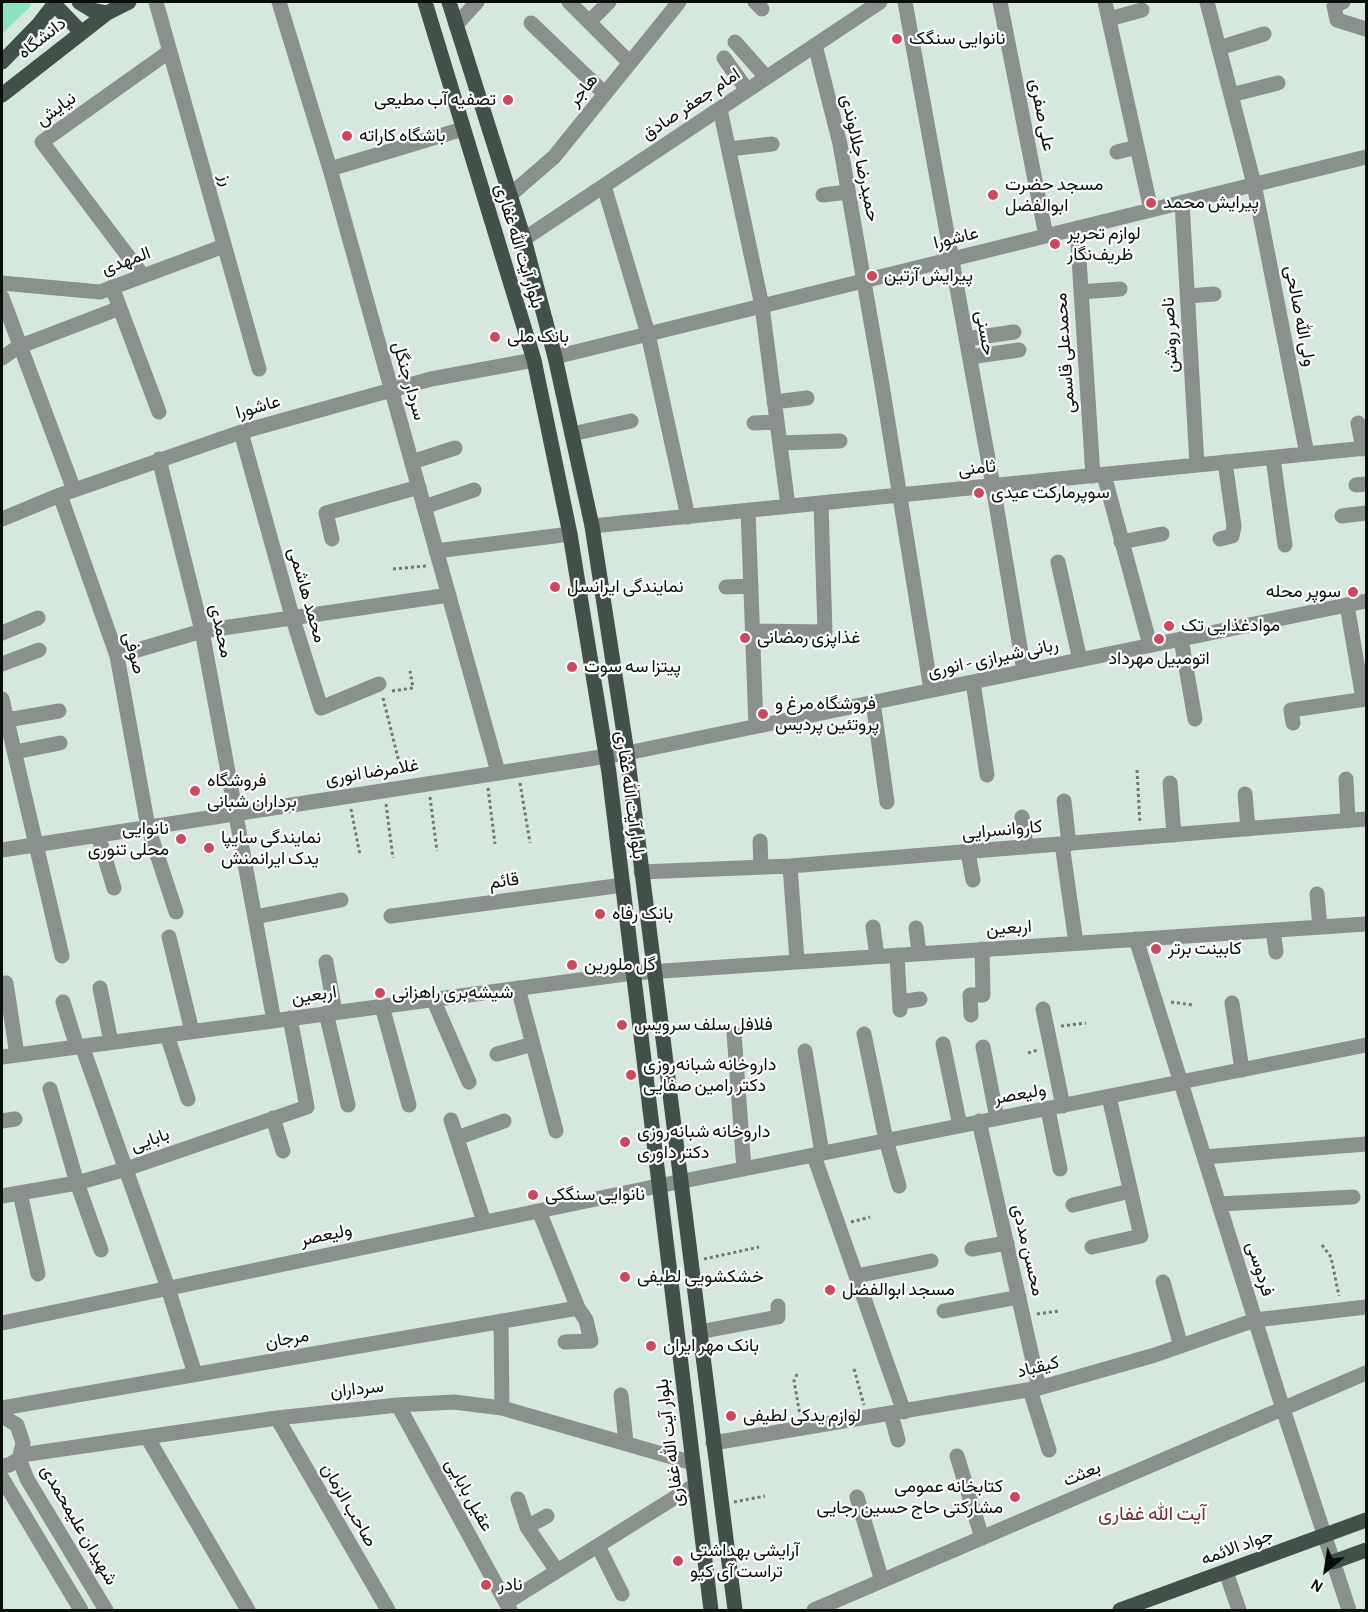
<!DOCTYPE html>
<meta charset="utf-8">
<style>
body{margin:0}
#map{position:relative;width:1368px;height:1612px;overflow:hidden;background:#d6e7de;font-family:"Alegreya Sans",sans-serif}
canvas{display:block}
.frame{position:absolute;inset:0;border:3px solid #090e0b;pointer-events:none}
.north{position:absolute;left:1296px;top:1540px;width:60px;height:60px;-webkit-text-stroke:4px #fff;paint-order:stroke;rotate:210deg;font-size:16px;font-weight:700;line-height:24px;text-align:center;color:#090e0b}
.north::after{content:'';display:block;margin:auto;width:21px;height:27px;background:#090e0b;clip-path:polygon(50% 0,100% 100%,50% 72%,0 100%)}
</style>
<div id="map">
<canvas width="1368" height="1612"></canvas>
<div class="frame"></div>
<div class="north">N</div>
</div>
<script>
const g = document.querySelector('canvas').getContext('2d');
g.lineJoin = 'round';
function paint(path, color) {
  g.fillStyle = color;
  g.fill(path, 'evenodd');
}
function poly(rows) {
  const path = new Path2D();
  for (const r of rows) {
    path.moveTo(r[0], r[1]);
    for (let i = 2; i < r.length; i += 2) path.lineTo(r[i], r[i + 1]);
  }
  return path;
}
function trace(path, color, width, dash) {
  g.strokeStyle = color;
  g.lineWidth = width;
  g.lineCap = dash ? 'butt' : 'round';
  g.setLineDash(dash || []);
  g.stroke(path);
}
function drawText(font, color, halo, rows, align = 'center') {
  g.font = font + ' "Alegreya Sans",Vazirmatn,sans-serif';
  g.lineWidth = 4.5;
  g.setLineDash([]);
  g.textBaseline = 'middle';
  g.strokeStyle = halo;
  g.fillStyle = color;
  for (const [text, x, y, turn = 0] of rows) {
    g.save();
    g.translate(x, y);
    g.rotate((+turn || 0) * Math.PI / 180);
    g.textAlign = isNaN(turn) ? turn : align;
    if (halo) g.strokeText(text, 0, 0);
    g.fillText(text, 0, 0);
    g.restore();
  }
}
const green = poly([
 [2,2,30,2,31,6,2,34]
]);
const path = poly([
 [393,569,426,566],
 [392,691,413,688,410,671],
 [383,698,402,774],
 [1137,770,1140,824],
 [520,783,530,843],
 [488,788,495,844],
 [430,797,437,851],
 [386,804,393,858],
 [351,809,360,855],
 [1171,1002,1193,1005],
 [1061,1026,1086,1023],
 [1028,1053,1038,1050],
 [851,1222,870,1217],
 [1322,1245,1331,1257,1339,1296],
 [704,1259,759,1247],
 [1037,1314,1059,1311],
 [854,1369,864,1405],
 [797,1374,794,1381,800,1415],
 [734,1502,765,1496]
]);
const minor = poly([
 [156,2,259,369],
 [279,2,330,169,498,772],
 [569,2,630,63],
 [755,2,762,9],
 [905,2,993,486,1024,671],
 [1000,2,1046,236],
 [1105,2,1151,210],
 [1207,2,1254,184,1307,454],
 [1343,2,1334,6,1337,20,1366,29],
 [1109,19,1142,10],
 [589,22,609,2],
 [531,23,605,94],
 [456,25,477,2],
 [735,42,766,77],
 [815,45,840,144,882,385,931,690],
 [1219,48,1264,34],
 [724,58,747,90],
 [1231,95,1278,83],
 [720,109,762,306,788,506],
 [729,149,772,144],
 [1117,152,1137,147],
 [330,169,463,129],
 [604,186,648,334,688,517],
 [510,195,554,157,679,2],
 [823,195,848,192],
 [1182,202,1197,465],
 [1077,228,1093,476],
 [524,239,880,2],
 [143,276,42,142,170,51],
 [2,283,100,292,224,246],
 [112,287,159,412],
 [1081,292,1120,289],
 [1188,296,1214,294],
 [2,297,74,490],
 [966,339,1014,332],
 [555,357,1366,157],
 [970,357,1019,350],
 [2,358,18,347,120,308],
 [774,402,807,398],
 [754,423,777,422],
 [1358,423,1363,449],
 [241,432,292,616,321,708,379,684],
 [572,434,631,421],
 [780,443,840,441],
 [1273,458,1285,545],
 [159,459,202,631,274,1021],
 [412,462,455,448],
 [1104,475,1150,645],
 [1356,485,1366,484],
 [60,495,117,656,148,827,176,912],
 [424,507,474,490],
 [748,510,756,726],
 [1342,516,1366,513],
 [2,519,60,495,241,432,431,379,534,360],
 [592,526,1366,448],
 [332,539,326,513,419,487],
 [1220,539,1232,536,1234,526,1225,462],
 [1121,542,1162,534],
 [436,551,570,534],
 [1058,562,1080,660],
 [726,587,751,586],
 [1347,605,1363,699],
 [753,631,825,632,821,503],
 [2,633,38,618],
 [1181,639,1195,719],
 [117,656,202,631,449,595],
 [2,664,39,650],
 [973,682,987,775],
 [2,699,62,956],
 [873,702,887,802],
 [7,720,59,711],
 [1293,723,1291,710,1366,699],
 [15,752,60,743],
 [1346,779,1348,821],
 [1170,783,1174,835],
 [1245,794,1248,829],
 [1064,801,1069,844],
 [1022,817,1026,847],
 [98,835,114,888],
 [760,841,761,867],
 [1062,844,1076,943],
 [2,850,627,753,1366,601],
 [968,852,973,880],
 [790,866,797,961],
 [641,872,790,866,1366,819],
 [1317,894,1320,927],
 [391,916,623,885],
 [255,917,341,900],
 [873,927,877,956],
 [916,928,919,953],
 [1273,930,1276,952],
 [169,937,192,1031],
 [1136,939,1283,1409,1349,1610],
 [897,955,900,1010],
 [326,962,335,1012],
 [6,983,17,1055],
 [100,988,111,1042],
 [518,988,556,1131],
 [433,999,469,1082],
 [63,1002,77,1047],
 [900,1002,920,999],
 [1232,1003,1242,1070],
 [382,1006,409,1105],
 [1043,1009,1063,1106],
 [326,1013,348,1105],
 [971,1015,970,995,983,995,982,949],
 [734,1033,744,1169],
 [864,1034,886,1140,899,1186],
 [167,1035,188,1099],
 [943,1044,960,1126],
 [82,1046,168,1288,195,1374],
 [983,1047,997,1118],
 [805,1051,822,1153],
 [497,1054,533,1044],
 [2,1057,633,973,1366,924],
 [50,1089,77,1183,101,1250],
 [1048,1110,1060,1169],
 [273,1118,283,1151],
 [451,1120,484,1222],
 [2,1121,15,1119],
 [979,1121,1039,1388],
 [457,1138,504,1121],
 [814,1156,904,1412],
 [1204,1157,1366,1144],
 [20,1193,38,1274],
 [2,1196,77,1183,126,1169,307,1107,290,1018],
 [1219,1204,1353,1197],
 [1073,1205,1130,1191],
 [539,1211,578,1308,586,1320,591,1341,565,1342],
 [1092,1247,1141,1236,1109,1097],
 [972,1249,1007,1243],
 [856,1276,931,1261],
 [1163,1282,1181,1346],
 [944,1311,1019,1297],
 [501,1321,502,1408],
 [2,1323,658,1186,1366,1045],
 [699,1332,778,1317,778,1306],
 [1030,1390,1049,1450],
 [621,1395,626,1442],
 [398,1405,510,1610],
 [2,1408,578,1308],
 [891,1414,898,1440],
 [2,1416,17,1425,23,1443,19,1459,9,1465,2,1466],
 [277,1418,388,1610],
 [147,1437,248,1610],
 [713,1443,1039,1388,1155,1355,1255,1320,1366,1307],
 [21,1455,277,1418,398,1405,454,1402,502,1408,693,1463],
 [957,1456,982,1538],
 [19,1459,27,1479,106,1610],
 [2,1478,81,1610],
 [857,1497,882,1581],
 [518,1499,527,1527,557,1571],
 [527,1527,547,1516],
 [598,1546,622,1594],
 [1226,1572,1239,1610],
 [506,1603,695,1485],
 [814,1610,1366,1373]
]);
const major = poly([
 [79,2,92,10,107,13,129,2],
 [425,2,534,360,570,534,609,773,711,1610],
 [449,2,524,239,555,357,592,526,627,753,735,1610],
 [54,4,81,32],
 [2,62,38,25,56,2],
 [2,95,107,13],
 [1333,1562,1366,1550],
 [1120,1610,1366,1520]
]);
const markers = [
 [897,39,6,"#d5445d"],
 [508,100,6,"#d5445d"],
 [347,136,6,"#d5445d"],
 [993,195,6,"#d5445d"],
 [1151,203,6,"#d5445d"],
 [1055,244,6,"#d5445d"],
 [872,276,6,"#d5445d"],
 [495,337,6,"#d5445d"],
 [979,493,6,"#d5445d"],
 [555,587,6,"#d5445d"],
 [1353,592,6,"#d5445d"],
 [1169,626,6,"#d5445d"],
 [745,638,6,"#d5445d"],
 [1159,639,6,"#d5445d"],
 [572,667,6,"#d5445d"],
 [763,714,6,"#d5445d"],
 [195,791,6,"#d5445d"],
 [181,839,6,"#d5445d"],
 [209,848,6,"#d5445d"],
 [600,914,6,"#d5445d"],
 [1156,949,6,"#d5445d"],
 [572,965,6,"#d5445d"],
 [380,993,6,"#d5445d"],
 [622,1025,6,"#d5445d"],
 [631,1075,6,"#d5445d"],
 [625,1142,6,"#d5445d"],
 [533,1195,6,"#d5445d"],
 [625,1277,6,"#d5445d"],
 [830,1290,6,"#d5445d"],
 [651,1346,6,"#d5445d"],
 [731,1416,6,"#d5445d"],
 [1015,1497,6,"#d5445d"],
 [678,1561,6,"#d5445d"],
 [486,1585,6,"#d5445d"]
];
const streetNames = [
 ["دانشگاه",42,38,-38],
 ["هاجر",583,90,-51],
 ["امام جعفر صادق",691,104,-34],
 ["نیایش",56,109,-36],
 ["علی صفری",1042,115,79],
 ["حمیدرضا جلالوندی",860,158,78],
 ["رز",226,180,74],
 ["عاشورا",956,238,-14],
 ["بلوار آیت الله غفاری",519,246,73],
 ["المهدی",126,261,-20],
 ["ولی الله صالحی",1300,316,79],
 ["حسنی",985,333,80],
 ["ناصر روشن",1170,335,-93],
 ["محمدعلی قاسمی",1065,353,-94],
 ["سردار جنگل",409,381,74],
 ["عاشورا",258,407,-16],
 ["ثامنی",977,468,-6],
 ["محمد هاشمی",307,595,74],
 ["محمدی",221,631,78],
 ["صوفی",134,653,75],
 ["ربانی شیرازی - انوری",993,658,-12],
 ["غلامرضا انوری",372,772,-9],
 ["بلوار آیت الله غفاری",630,795,82],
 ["کاروانسرایی",1002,830,-5],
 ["قائم",504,881,-8],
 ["اربعین",1009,928,-4],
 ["اربعین",314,995,-8],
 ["ولیعصر",1020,1094,-10],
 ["بابایی",150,1140,-19],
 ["ولیعصر",326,1235,-12],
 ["محسن مددی",1028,1250,77],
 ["فردوسی",1260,1269,73],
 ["مرجان",287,1339,-10],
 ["کیقباد",1038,1367,-14],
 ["سرداران",357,1389,-6],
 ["بلوار آیت الله غفاری",670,1443,-97],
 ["بعثت",1082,1474,-23],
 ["عقیل بابایی",469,1495,61],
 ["صاحب الزمان",349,1505,60],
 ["شهیدان علیمحمدی",79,1525,60],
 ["جواد الائمه",1237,1547,-20]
];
const poiNames = [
 ["نانوایی سنگک",909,39],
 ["تصفیه آب مطیعی",496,100,"right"],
 ["باشگاه کاراته",359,136],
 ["مسجد حضرت",1005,185],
 ["ابوالفضل",1005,206],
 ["پیرایش محمد",1163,203],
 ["لوازم تحریر",1067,234],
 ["ظریف‌نگار",1067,255],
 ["پیرایش آرتین",884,276],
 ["بانک ملی",507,337],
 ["سوپرمارکت عیدی",991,493],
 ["نمایندگی ایرانسل",567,587],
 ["سوپر محله",1341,592,"right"],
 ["موادغذایی تک",1181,626],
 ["غذاپزی رمضانی",757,638],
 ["اتومبیل مهرداد",1159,659,"center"],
 ["پیتزا سه سوت",584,667],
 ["فروشگاه مرغ و",775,704],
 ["پروتئین پردیس",775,725],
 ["فروشگاه",207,781],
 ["برداران شبانی",207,802],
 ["نانوایی",169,829,"right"],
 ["محلی تنوری",169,850,"right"],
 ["نمایندگی سایپا",221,838],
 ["یدک ایرانمنش",221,859],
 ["بانک رفاه",612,914],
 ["کابینت برتر",1168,949],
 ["گل ملورین",584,965],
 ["شیشه‌بری راهزانی",392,993],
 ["فلافل سلف سرویس",634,1025],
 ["داروخانه شبانه‌روزی",643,1065],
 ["دکتر رامین صفایی",643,1086],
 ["داروخانه شبانه‌روزی",637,1132],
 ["دکتر داوری",637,1153],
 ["نانوایی سنگکی",545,1195],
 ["خشکشویی لطیفی",637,1277],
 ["مسجد ابوالفضل",842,1290],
 ["بانک مهر ایران",663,1346],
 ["لوازم یدکی لطیفی",743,1416],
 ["کتابخانه عمومی",1003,1487,"right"],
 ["مشارکتی حاج حسین رجایی",1003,1508,"right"],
 ["آرایشی بهداشتی",690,1551],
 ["تراست آی کیو",690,1572],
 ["نادر",498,1585]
];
const neighbourhoodNames = [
 ["آیت الله غفاری",1152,1514]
];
paint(green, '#89e5bd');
trace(path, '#6e7973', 3, [3, 3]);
trace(minor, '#8a918d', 15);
trace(major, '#434f49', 15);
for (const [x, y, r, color] of markers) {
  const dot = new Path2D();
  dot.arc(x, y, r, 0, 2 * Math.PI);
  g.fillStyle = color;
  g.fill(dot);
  trace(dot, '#fff', 2);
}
drawText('18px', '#090e0b', '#fff', streetNames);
drawText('18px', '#090e0b', '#fff', poiNames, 'left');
drawText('20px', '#752e38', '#fff', neighbourhoodNames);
</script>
